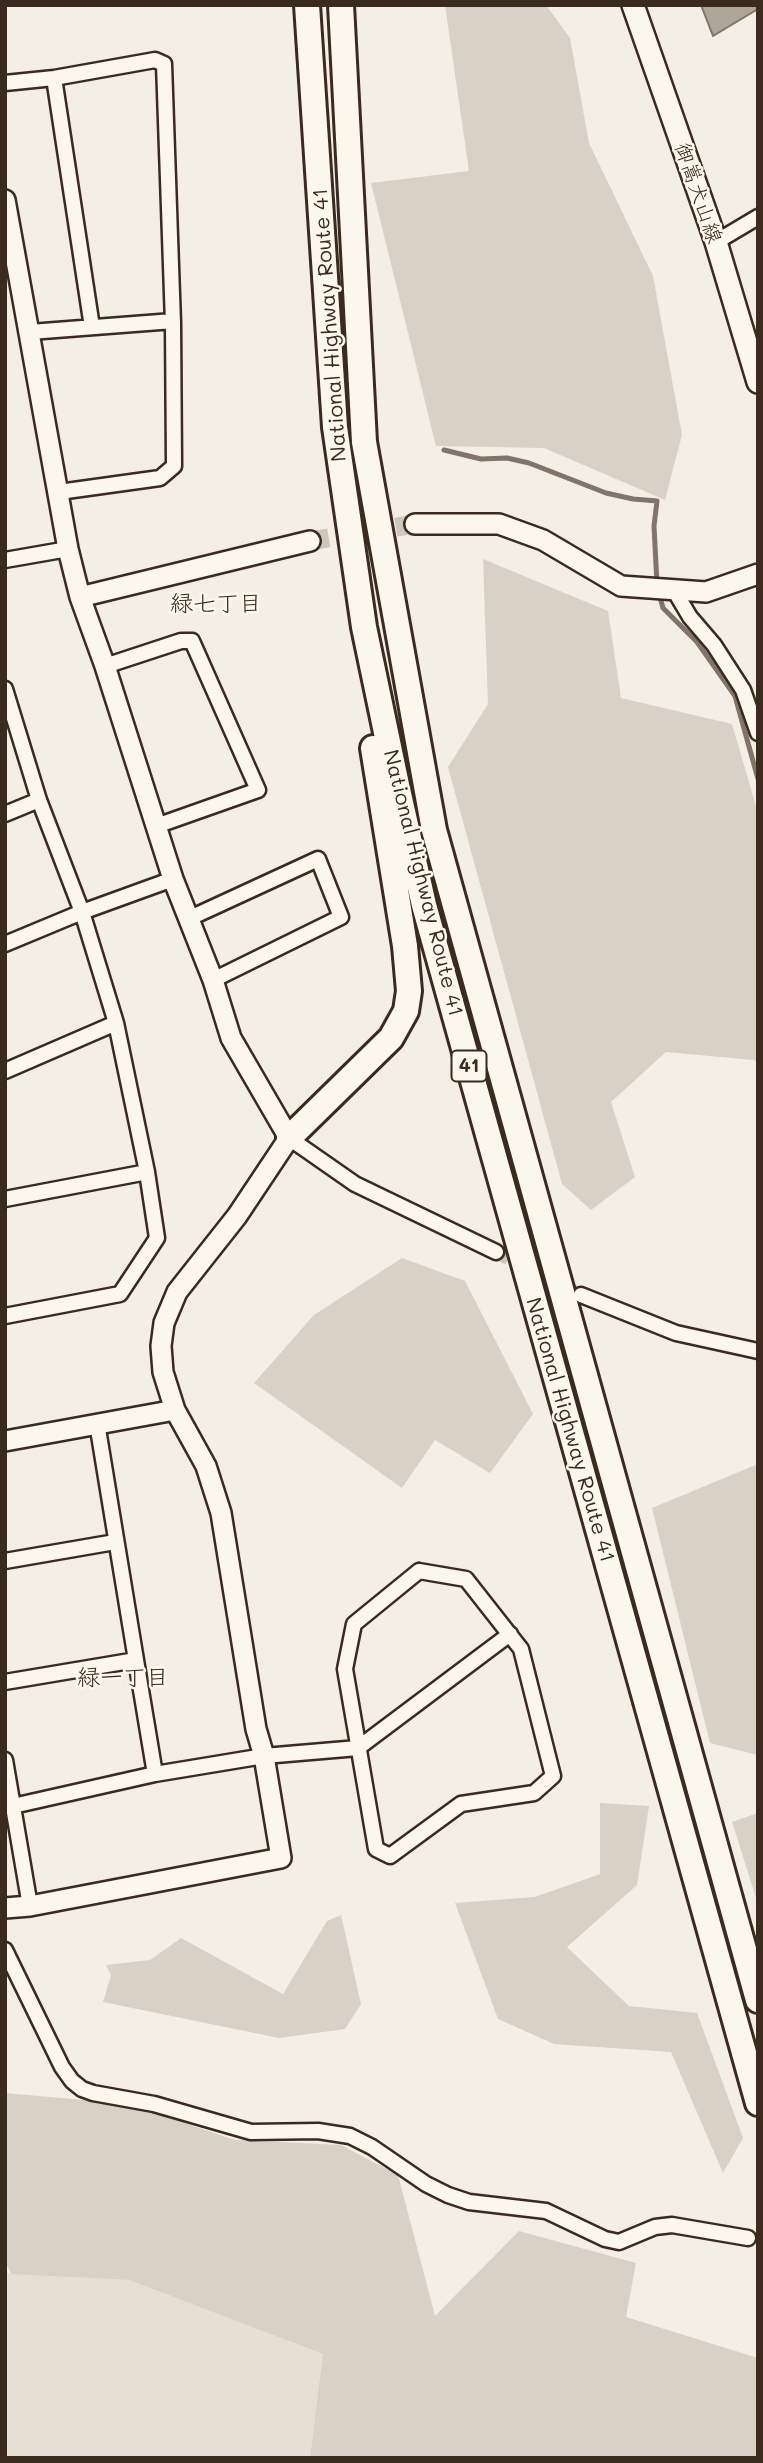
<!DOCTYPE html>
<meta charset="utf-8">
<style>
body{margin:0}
#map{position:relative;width:763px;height:2463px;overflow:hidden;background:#f3efe4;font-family:Mali,sans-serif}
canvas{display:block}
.frame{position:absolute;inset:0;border:7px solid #3b2a1e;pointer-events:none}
</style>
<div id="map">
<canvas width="763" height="2463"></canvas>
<div class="frame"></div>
</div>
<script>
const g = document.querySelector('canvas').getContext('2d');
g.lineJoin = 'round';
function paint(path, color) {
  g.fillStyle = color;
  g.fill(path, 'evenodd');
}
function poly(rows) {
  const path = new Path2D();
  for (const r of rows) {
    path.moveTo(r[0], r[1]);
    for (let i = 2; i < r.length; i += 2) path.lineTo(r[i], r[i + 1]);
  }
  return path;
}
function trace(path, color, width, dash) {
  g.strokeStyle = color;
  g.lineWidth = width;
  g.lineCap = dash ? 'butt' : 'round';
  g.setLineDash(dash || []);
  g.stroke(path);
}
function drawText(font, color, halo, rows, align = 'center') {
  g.font = font + ' Mali,"Klee One",sans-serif';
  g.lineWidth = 5;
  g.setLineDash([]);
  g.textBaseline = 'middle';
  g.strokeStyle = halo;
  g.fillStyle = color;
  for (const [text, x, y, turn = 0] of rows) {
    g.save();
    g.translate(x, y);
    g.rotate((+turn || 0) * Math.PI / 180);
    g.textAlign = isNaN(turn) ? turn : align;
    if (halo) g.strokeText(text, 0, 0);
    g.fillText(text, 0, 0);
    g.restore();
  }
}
const built = poly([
 [5,2273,129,2280,324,2354,310,2458,5,2458]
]);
const green = poly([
 [445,5,546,5,570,38,589,143,653,276,682,435,665,500,544,448,436,446,371,183,469,171],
 [483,559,608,611,621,698,732,724,758,813,758,1062,753,1060,666,1052,611,1102,635,1177,591,1210,562,1184,448,767,488,704],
 [402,1258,465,1281,533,1414,490,1473,435,1440,402,1488,254,1383,314,1315],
 [758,1464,758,1755,710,1743,652,1508],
 [600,1803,649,1806,637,1885,567,1947,629,2006,697,2013,743,2138,723,2173,671,2052,554,2044,498,2019,455,1903,535,1897,600,1874],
 [758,1813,758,1904,732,1822],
 [341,1915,361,2004,345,2029,279,2038,103,2002,111,1975,106,1965,150,1960,181,1938,283,1994,327,1921],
 [5,2093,84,2100,145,2110,235,2140,341,2145,398,2175,435,2316,519,2231,636,2263,626,2317,758,2358,758,2458,310,2458,323,2354,129,2280,11,2274,5,2261]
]);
const water = poly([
 [701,5,758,5,758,9,713,36,701,5]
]);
const stream = poly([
 [444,450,481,459,507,458,529,463,606,493,633,499,657,501,654,526,657,584],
 [659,594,663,608,697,642,735,696,758,779]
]);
const minorTunnel = poly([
 [496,1252,581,1295]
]);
const tertiaryTunnel = poly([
 [310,541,415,524]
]);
const minor = poly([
 [54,78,92,327],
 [5,83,54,78,155,60,164,64,173,323,174,466,160,478,59,492],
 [716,242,758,217],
 [30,332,173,321],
 [5,560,68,549],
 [674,590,690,617,714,645,743,690,758,733],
 [105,666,181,641,192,641,258,790,156,826],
 [5,689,39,800,82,912,116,1023,147,1172,157,1238,120,1294,5,1316],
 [5,814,39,800],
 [190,918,318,859,341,917,213,980],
 [5,944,82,912,173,879],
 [5,1071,116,1023],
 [289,1138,355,1184,496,1252],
 [5,1199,147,1172],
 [581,1295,676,1333,758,1351],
 [5,1561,115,1542],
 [419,1571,466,1579,521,1649,553,1776,534,1793,461,1804,390,1856,376,1849,345,1669,354,1624,419,1571],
 [136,1660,155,1774],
 [5,1682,136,1660,97,1423],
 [5,1760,30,1906],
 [13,1806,155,1774,264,1756,358,1748,510,1634],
 [5,1950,62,2067,72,2081,82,2089,93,2093,154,2104,251,2132,318,2131,350,2136,372,2147,426,2184,448,2195,469,2202,546,2211,605,2239,619,2242,655,2227,672,2225,748,2238]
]);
const tertiary = poly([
 [5,200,68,549,80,597,105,666,173,879,213,980,231,1038,289,1138,237,1216,177,1292,164,1323,161,1346,163,1372,175,1410,206,1466,221,1513,256,1729,264,1756,281,1858,30,1906,5,1908],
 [415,524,499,524,543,540,621,586,706,592,758,574],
 [80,597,310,541],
 [5,1441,175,1410]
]);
const secondary = poly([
 [633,5,716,242,758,382]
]);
const trunk = poly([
 [307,5,335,427,364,627,397,785,424,905,758,2103],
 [341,5,364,442,434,830,758,2000],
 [289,1138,391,1038,406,1011,409,991,405,946,373,748]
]);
const shields = [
 [469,1066,35]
];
const shieldNames = [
 ["41",469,1066]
];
const streetNames = [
 ["御嵩犬山線",698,193,71],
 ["National Highway Route 41",330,325,-94],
 ["National Highway Route 41",423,883,76],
 ["National Highway Route 41",570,1430,74]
];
const neighbourhoodNames = [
 ["緑七丁目",216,604],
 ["緑一丁目",123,1678]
];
paint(built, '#e5dfd4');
paint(green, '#d8d1c6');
paint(water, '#afa69a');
trace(water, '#817468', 2);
trace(stream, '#817468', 5);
trace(minorTunnel, '#cec8bc', 14, [14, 7]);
trace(tertiaryTunnel, '#cec8bc', 19, [19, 10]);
trace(minor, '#3b2a1e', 19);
trace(tertiary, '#3b2a1e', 24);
trace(secondary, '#3b2a1e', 26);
trace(trunk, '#3b2a1e', 30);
trace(minor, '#fbf7ec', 14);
trace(tertiary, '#fbf7ec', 19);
trace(secondary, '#fbf7ec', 21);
trace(trunk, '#fbf7ec', 24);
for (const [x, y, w] of shields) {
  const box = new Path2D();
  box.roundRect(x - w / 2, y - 15.5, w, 31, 5);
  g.fillStyle = '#fbf7ec';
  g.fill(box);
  trace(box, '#3b2a1e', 2);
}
drawText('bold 19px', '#3b2a1e', null, shieldNames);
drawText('21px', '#3b2a1e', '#fbf7ec', streetNames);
drawText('23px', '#3b2a1e', '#fbf7ec', neighbourhoodNames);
</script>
